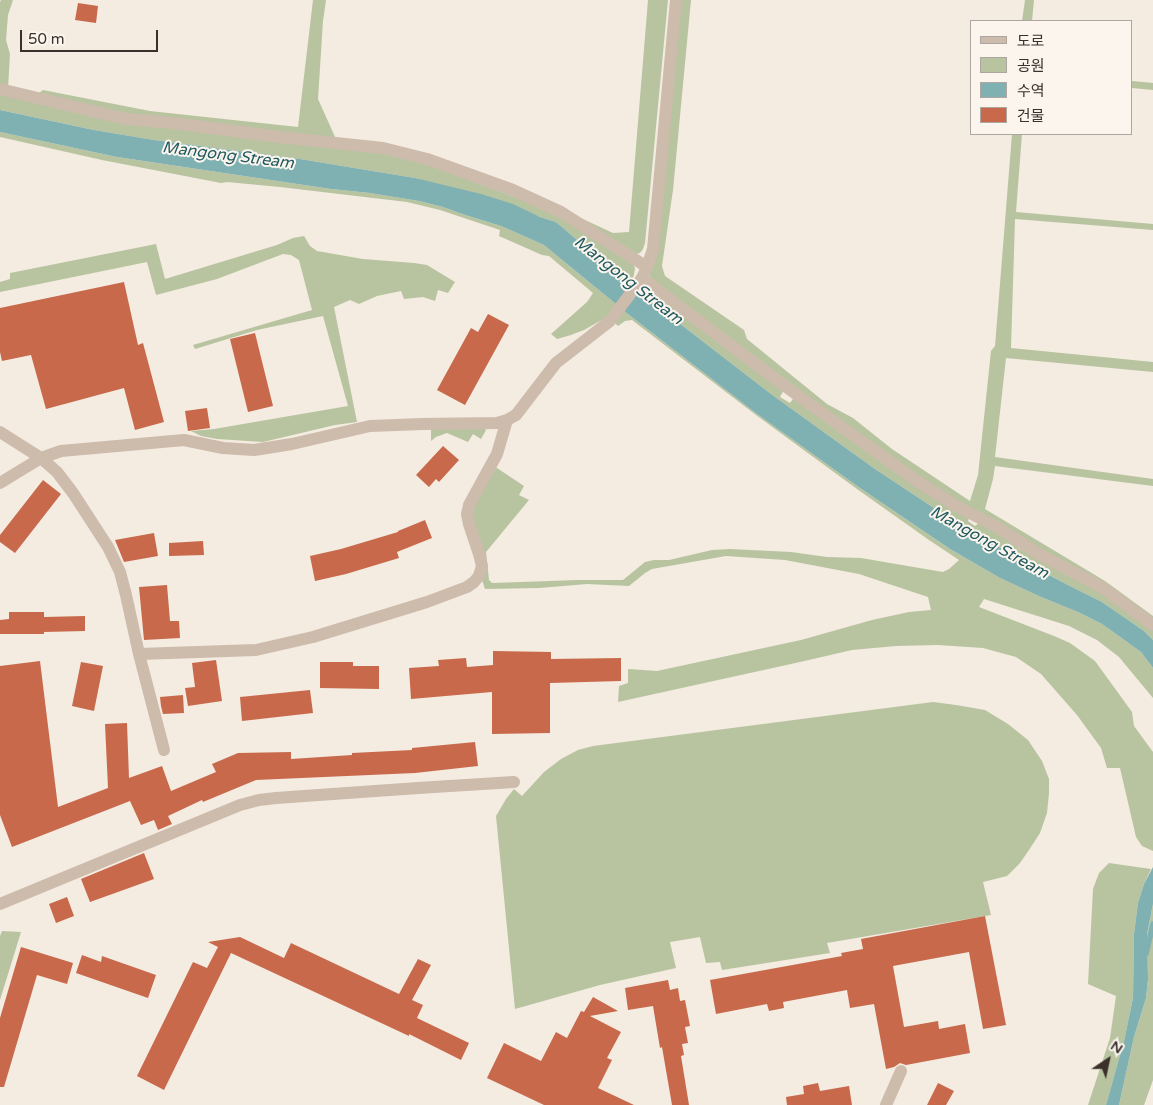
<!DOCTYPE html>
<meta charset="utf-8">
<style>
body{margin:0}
#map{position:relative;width:1153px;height:1105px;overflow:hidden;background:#f4ebe1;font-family:"Varela Round","Noto Sans KR",sans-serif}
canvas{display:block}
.legend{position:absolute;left:970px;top:20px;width:162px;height:115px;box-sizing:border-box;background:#fbf5ee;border:1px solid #aea6a0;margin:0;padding:6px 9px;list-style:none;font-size:15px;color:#3b302b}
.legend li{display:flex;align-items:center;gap:10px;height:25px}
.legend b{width:25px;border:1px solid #aea6a0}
.north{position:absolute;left:1083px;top:1035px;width:50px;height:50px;-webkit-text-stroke:4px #fbf5ee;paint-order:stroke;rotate:34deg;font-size:14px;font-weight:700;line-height:20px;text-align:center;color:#3b302b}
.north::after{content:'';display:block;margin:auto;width:18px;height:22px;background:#3b302b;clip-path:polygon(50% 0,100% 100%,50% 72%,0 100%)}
.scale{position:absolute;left:20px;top:30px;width:138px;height:22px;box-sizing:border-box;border:2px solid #3b302b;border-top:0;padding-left:6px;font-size:15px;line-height:18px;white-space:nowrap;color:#3b302b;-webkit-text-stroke:4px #fbf5ee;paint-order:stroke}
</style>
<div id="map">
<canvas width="1153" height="1105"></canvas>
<ul class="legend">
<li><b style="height:6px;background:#cdbbac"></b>도로</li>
<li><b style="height:14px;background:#b8c4a0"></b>공원</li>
<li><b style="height:14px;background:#7fb0b2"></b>수역</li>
<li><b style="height:14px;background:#c8694b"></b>건물</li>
</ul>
<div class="north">N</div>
<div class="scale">50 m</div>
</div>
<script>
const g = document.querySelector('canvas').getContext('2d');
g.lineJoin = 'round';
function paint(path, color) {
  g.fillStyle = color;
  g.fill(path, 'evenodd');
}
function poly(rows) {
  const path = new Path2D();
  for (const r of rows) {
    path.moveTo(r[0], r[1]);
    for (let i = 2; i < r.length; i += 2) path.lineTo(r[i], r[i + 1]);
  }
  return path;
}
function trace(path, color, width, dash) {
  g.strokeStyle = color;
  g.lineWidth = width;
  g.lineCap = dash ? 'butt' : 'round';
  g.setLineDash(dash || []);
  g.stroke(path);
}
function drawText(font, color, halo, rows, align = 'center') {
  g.font = font + ' "Varela Round",sans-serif';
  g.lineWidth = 4;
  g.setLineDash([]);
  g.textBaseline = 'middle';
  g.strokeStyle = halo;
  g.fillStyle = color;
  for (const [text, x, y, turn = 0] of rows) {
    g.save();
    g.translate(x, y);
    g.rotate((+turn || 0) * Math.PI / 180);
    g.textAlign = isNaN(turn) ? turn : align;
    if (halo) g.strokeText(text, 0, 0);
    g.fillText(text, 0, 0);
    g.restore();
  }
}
const green = poly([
 [1,0,13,0,8,15,6,40,10,54,8,89,0,87,0,2],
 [313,0,326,0,323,21,318,99,336,139,162,120,35,96,43,90,150,111,298,127],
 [648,0,668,0,645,243,643,249,640,253,636,254,570,213,613,233,629,232],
 [677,0,691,0,673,190,662,266,665,276,744,330,747,339,827,404,853,418,892,449,970,501,978,475,991,351,995,346,1012,134,1022,134,1016,212,1153,224,1153,230,1015,219,1011,348,1153,362,1153,372,1006,358,995,457,1153,479,1153,486,995,466,993,479,985,509,1105,581,1153,616,1153,621,919,479,652,280,649,274],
 [1025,0,1034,0,1032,21,1022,21],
 [1132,81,1153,83,1153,90,1132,88],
 [0,92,55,106,334,145,411,158,560,214,632,262,635,268,634,275,630,285,556,222,415,178,300,159,154,140,94,130,0,110],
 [0,132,117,157,331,189,370,193,419,201,443,207,462,214,501,226,544,245,556,255,616,304,607,317,584,330,571,335,557,339,551,334,587,302,593,293,549,256,542,255,499,236,500,230,440,210,407,202,280,187,227,182,221,183,102,160,0,137],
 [304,236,310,246,317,251,363,259,414,263,427,265,455,282,448,293,438,290,435,301,423,297,404,299,401,291,377,296,359,304,350,300,334,307,357,422,335,425,263,442,217,439,201,436,191,431,214,429,348,406,323,316,257,330,195,349,193,345,312,310,299,260,291,255,283,254,217,279,156,295,147,262,0,292,0,282,10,279,10,273,156,244,165,279,277,245,293,238],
 [646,287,785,388,780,397,790,403,795,396,969,517,968,521,975,526,980,522,1018,545,1018,548,1107,594,1153,630,1153,640,1144,631,1102,602,1066,584,971,531,934,508,875,469,771,394,639,292,640,289],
 [624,311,757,414,860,488,950,549,1000,578,1041,597,1078,612,1102,624,1141,652,1153,668,1153,698,1119,657,1097,640,1069,626,984,599,979,607,1054,636,1070,643,1095,661,1132,712,1134,726,1153,752,1153,851,1142,846,1136,837,1120,768,1107,768,1101,748,1077,715,1041,674,1016,657,983,648,938,645,896,646,852,650,800,662,618,702,619,686,628,683,628,669,657,671,801,640,872,620,909,612,931,610,928,597,859,574,785,560,726,556,652,569,645,573,629,586,587,584,539,588,485,589,482,580,472,522,473,507,494,466,524,486,519,495,529,500,486,552,489,580,492,583,578,580,623,580,645,562,654,560,669,560,712,550,730,549,791,552,827,557,861,558,943,572,949,569,959,560,929,540,857,489,756,415,632,320,625,321,618,326,615,323],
 [431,427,484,428,486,430,481,439,473,434,468,442,447,433,436,437,431,441],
 [933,702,956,705,985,710,1008,724,1028,740,1042,761,1049,779,1049,793,1047,813,1040,833,1029,850,1020,863,1007,876,983,882,991,915,827,943,830,953,722,970,720,962,706,963,700,937,670,942,676,968,600,985,515,1009,496,816,506,799,514,789,522,796,544,772,561,759,578,750,593,746],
 [1109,863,1151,869,1144,884,1138,903,1134,934,1133,998,1124,1041,1106,1105,1088,1105,1110,1038,1116,996,1088,984,1093,889,1099,873],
 [1153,904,1153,1080,1144,1105,1119,1105,1134,1037,1146,998,1148,979,1147,934],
 [2,931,21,932,0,1000,0,936]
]);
const water = poly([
 [0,110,94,130,154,140,300,159,415,178,481,194,513,204,540,217,556,222,630,285,616,304,556,255,544,245,501,226,462,214,443,207,419,201,370,193,331,189,117,157,0,132],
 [639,292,771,394,875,469,934,508,1016,557,1066,584,1102,602,1144,631,1153,640,1153,668,1141,652,1102,624,1078,612,1041,597,1000,578,950,549,860,488,757,414,624,311],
 [1153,867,1153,904,1147,934,1148,979,1146,998,1134,1037,1119,1105,1106,1105,1124,1041,1133,998,1134,934,1138,903,1144,884]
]);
const stream = poly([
 [1146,954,1153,924]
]);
const building = poly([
 [78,3,98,6,96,23,75,20],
 [124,282,138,345,143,343,164,422,135,430,124,388,46,409,31,355,2,361,0,352,0,308],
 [488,314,509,325,465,405,437,390,471,328,478,332],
 [255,333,273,406,248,412,230,339],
 [207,408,210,428,188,431,185,411],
 [443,446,459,460,439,482,436,479,429,487,416,475],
 [43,480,61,494,15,553,0,542,0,535],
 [425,520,432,538,397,552,399,558,346,574,315,581,310,556,341,549,398,532,398,531],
 [154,533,158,556,124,562,115,540],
 [203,541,204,555,169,556,169,543],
 [167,585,170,621,179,621,180,638,144,640,139,587],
 [9,612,44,612,44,617,85,616,85,631,44,632,44,634,0,634,0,620,9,619],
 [493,651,551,652,551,659,621,658,621,681,550,683,550,733,492,734,492,692,411,699,409,668,439,666,438,660,466,658,467,667,493,665],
 [216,660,222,701,188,706,185,688,195,687,192,663],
 [40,661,58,807,108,788,105,724,127,723,129,778,162,766,171,791,216,772,212,764,238,753,291,752,291,759,352,755,352,753,412,750,412,748,475,742,478,766,415,773,256,780,203,802,202,800,168,816,172,824,158,830,154,820,141,825,130,801,12,847,0,815,0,666],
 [81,662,103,666,94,711,72,706],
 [320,662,353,662,353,666,379,666,379,689,320,688],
 [310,690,313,713,242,721,240,697],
 [183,695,184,713,163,714,161,706,160,697],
 [144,853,154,879,90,902,81,879],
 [67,897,74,916,56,923,49,904],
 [985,916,1006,1025,983,1029,969,952,893,966,904,1027,938,1021,939,1029,965,1024,970,1053,906,1065,900,1063,894,1067,886,1069,874,1004,850,1008,847,990,783,1002,784,1008,769,1011,767,1004,716,1014,710,980,842,956,841,953,863,949,861,939],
 [240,937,284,958,291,943,399,994,418,959,431,965,412,1000,423,1005,417,1018,469,1043,461,1060,409,1034,409,1036,231,953,164,1090,137,1076,193,962,207,968,218,947,208,942],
 [21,947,73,963,67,984,37,975,4,1087,0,1087,0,1018],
 [82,955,101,962,102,956,156,975,148,998,76,973],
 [668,980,670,990,678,988,680,1001,685,1000,690,1026,685,1027,688,1043,682,1044,684,1055,681,1056,689,1105,672,1105,662,1047,660,1048,653,1006,628,1010,625,988],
 [593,997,618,1011,590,1016,621,1032,607,1058,612,1060,598,1088,634,1105,544,1105,487,1078,504,1043,541,1061,556,1032,567,1038,581,1011,584,1012],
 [818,1083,820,1091,849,1086,852,1105,787,1105,786,1097,804,1094,803,1086],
 [938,1083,954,1091,946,1105,927,1105]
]);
const minor = poly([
 [0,89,126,119,173,123,279,137,383,148,427,159,513,190,561,212,647,267],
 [642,278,782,384,914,479,956,506,999,528,1037,553,1103,588,1153,625],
 [0,432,41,458,57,472,73,493,108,547,120,572,126,595,139,654,164,750],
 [0,483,41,458,61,451,184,440,223,448,254,450,292,444,370,426,422,424,497,423,507,420,516,415,556,363,610,321,636,286,642,278,647,267,653,249,676,0],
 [139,654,256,650,313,637,427,602,467,587,474,582,479,576,482,566,479,554,469,524,467,514,469,505,497,454,507,420],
 [0,904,240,805,259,800,276,798,418,788,514,782],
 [886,1105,901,1071]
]);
const waterNames = [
 ["Mangong Stream",228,156,7],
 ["Mangong Stream",628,281,38],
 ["Mangong Stream",989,543,29]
];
paint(green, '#b8c4a0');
paint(water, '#7fb0b2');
trace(stream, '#7fb0b2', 5.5);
paint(building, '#c8694b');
trace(minor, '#cdbbac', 12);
drawText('italic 16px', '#1f5a5e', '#fbf5ee', waterNames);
</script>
